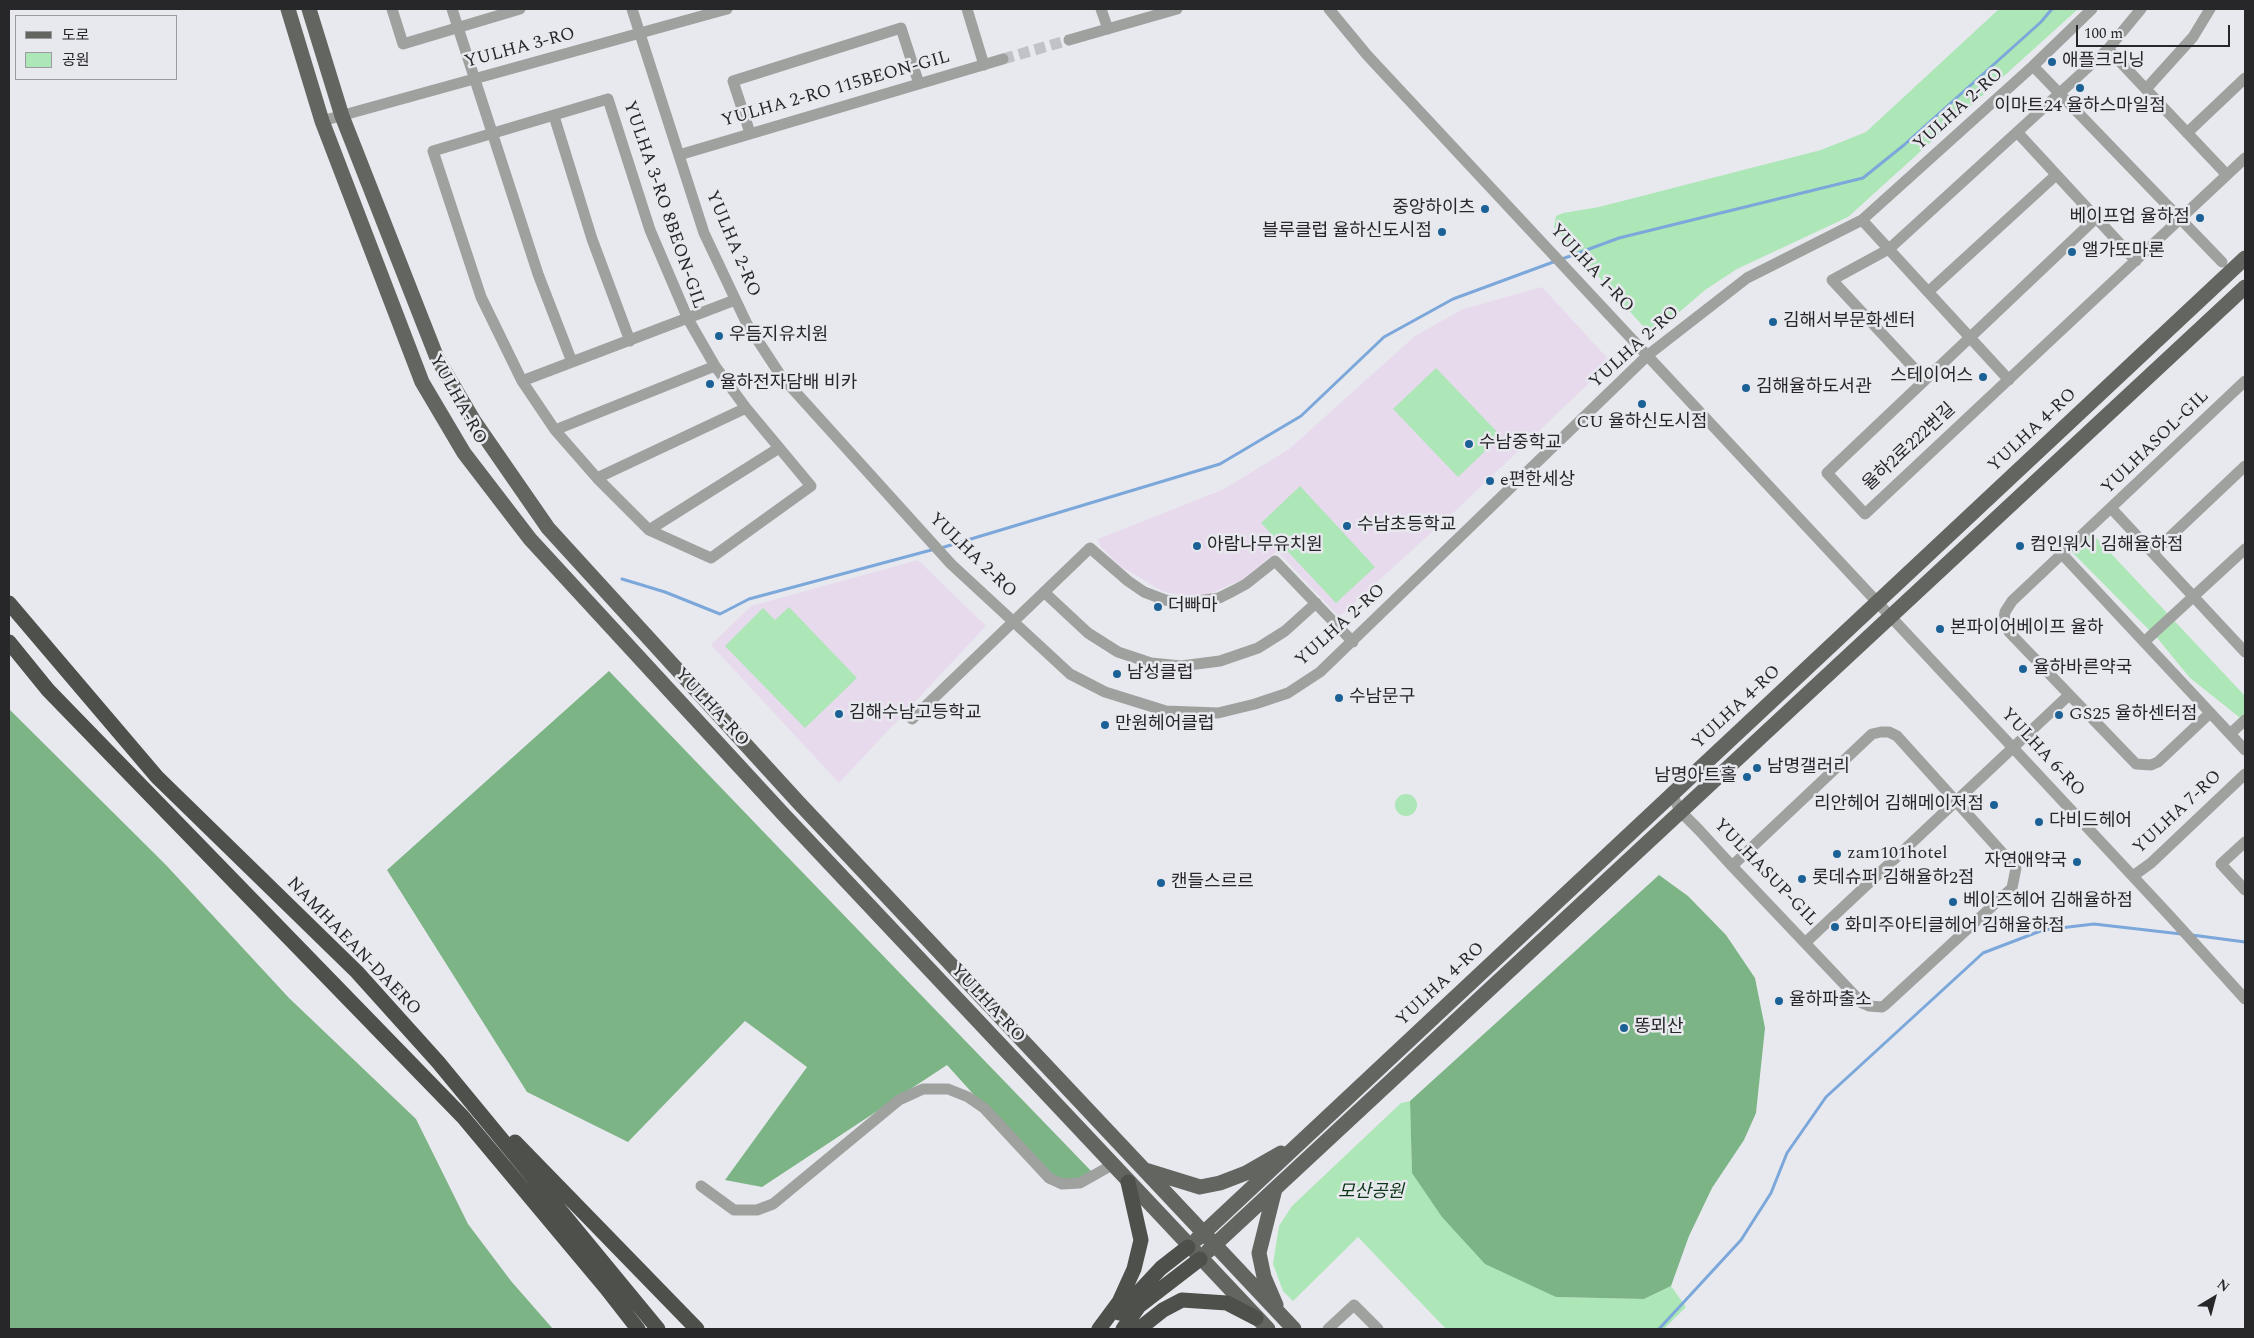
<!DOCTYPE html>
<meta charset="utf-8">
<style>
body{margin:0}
#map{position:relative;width:2254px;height:1338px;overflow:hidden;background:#e8e9ee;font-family:Spectral,"Noto Sans KR",serif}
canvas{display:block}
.frame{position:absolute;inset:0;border:10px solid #272729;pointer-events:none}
.legend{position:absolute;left:15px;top:15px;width:162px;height:65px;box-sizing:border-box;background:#e8e9ee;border:1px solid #9b9b9f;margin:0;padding:6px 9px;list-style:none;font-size:15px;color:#272729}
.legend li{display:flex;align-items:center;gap:10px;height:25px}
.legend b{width:25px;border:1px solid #9b9b9f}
.north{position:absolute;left:2189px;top:1273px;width:50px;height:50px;-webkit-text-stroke:4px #e8e9ee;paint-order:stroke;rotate:37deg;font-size:14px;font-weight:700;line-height:20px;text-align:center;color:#272729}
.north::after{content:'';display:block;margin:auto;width:18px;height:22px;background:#272729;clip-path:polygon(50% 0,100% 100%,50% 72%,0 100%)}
.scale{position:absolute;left:2076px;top:25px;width:154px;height:22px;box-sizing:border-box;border:2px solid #272729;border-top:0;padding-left:6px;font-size:15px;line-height:18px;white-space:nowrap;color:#272729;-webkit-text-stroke:4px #e8e9ee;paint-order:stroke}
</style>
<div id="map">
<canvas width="2254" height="1338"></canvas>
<div class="frame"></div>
<ul class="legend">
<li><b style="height:6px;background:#636561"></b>도로</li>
<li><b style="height:14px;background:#ade6b7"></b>공원</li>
</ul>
<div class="north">N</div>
<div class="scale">100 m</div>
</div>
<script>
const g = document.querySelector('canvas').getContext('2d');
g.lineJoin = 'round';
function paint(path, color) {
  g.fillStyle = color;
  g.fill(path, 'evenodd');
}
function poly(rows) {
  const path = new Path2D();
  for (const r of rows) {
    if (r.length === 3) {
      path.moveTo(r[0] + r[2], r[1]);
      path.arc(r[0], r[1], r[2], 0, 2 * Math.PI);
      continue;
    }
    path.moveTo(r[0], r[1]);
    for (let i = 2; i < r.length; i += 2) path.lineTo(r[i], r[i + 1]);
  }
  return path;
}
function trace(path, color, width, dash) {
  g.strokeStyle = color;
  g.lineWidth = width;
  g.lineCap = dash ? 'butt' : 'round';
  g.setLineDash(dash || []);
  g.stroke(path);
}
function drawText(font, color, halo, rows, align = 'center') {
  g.font = font + ' Spectral,"Noto Sans KR",serif';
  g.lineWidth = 5;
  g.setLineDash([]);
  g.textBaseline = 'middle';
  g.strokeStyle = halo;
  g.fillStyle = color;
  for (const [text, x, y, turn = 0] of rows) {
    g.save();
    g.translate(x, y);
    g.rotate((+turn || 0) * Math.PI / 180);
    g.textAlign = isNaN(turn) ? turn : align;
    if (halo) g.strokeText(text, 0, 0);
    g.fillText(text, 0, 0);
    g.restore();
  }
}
const education = poly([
 [1542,287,1611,362,1466,501,1339,617,1277,551,1244,579,1204,596,1178,595,1162,591,1120,566,1100,546,1098,539,1222,490,1288,450,1415,336,1463,309],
 [918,560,986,626,839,783,711,645,751,606]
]);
const green = poly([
 [1999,9,2078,9,1848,217,1737,269,1705,290,1663,326,1650,330,1642,325,1554,227,1556,216,1563,213,1599,207,1821,150,1866,132],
 [1436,368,1501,436,1458,477,1393,409],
 [1300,486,1375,567,1336,603,1261,523],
 [2088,529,2245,696,2244,721,2190,678,2158,639,2068,548],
 [789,607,857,678,805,728,725,646,763,608,775,620],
 [1406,805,11],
 [1410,1101,1412,1173,1556,1297,1644,1299,1671,1286,1686,1307,1664,1329,1446,1329,1358,1237,1293,1301,1283,1291,1273,1264,1279,1226,1292,1206,1401,1103]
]);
const forest = poly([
 [609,671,778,847,1095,1175,1080,1183,1049,1178,947,1065,762,1187,725,1180,807,1067,745,1021,628,1142,527,1092,387,870],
 [9,709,166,865,289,998,416,1119,468,1224,511,1281,553,1329,9,1329],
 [1659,875,1688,896,1726,935,1755,978,1765,1028,1756,1113,1744,1140,1712,1188,1689,1236,1671,1286,1644,1299,1556,1297,1485,1264,1442,1217,1412,1173,1410,1101]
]);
const stream = poly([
 [1562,259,1619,238,1863,178,1904,145,2041,22,2052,9],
 [941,548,1220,464,1301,416,1384,337,1453,299,1556,261],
 [622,579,665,592,720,614,749,599,935,549],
 [2192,935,2245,942],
 [1659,1329,1741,1240,1771,1193,1787,1153,1826,1097,1983,953,2043,930,2094,924,2181,934]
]);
const minorTunnel = poly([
 [1003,59,1069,40]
]);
const minor = poly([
 [392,9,403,44,520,9],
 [452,9,538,274,572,362],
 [632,9,704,233,747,324,781,376,951,564,1070,674,1105,692,1166,711,1218,713,1255,704,1288,693,1320,672,1648,355,1747,278,1862,220,2033,66,2092,9],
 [967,9,984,65],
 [1101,9,1108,29],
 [1329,9,1367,55,2168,914,2245,999],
 [1069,40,1177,9],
 [2108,49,2227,175],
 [2033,66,2222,262],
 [2146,89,2193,37,2210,9],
 [608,99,650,230,688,319,715,366,746,408,811,486,711,558,649,530,597,478,555,430,522,381,481,297,433,151,608,99],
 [554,116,592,239,630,341],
 [322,121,727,9],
 [2017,132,2136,261],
 [750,133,733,81,901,28,919,84],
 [2187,133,2245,78],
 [679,155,1003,59],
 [2096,218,1827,473,1865,514,2245,158],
 [1862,220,2009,380],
 [1928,292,2056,175],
 [1925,380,1832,280,1889,249,2108,49,2141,9],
 [522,381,735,300],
 [555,430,715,366],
 [597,478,746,408],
 [2111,508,2245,652],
 [649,530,779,448],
 [2153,553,2245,466],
 [2062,554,2245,750],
 [1044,592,1088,633,1118,652,1151,663,1181,666,1220,661,1258,648,1285,631,1316,603],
 [2144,642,2245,549],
 [2210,713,2158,762,2151,765,2136,764,2009,632,2004,619,2005,612,2012,601,2245,381],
 [912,719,1090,548,1128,581,1144,592,1165,600,1184,603,1219,598,1233,591,1246,584,1275,561,1353,642],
 [2230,734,2245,720],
 [1672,795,1681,812,1699,830,1732,866,1862,1003,1869,1006,1882,1007,1885,1005,2012,888,2016,868,1897,736,1889,732,1881,732,1872,734,1732,866],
 [2245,842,2221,864,2245,890],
 [2133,876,2151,863,2245,774],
 [1805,943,2069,695],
 [701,1186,734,1210,757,1210,773,1204,899,1100,923,1089,948,1089,968,1097,984,1108,1049,1178,1062,1184,1080,1183,1112,1165],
 [1328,1329,1354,1305,1378,1329]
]);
const major = poly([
 [288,9,322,121,422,382,464,453,530,539,785,816,1268,1329],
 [309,9,342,116,437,358,474,421,548,528,799,803,1294,1329],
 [1145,1170,1200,1187,1220,1183,1246,1173,1281,1153],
 [1275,1189,1259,1253,1264,1277,1276,1305],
 [1197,1239,2245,258],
 [1208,1251,2245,287]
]);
const highway = poly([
 [9,603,157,777,357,972,438,1062,658,1329],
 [9,642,48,690,463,1117,606,1288,638,1329],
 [515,1142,697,1329],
 [1119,1313,1161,1268,1188,1247],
 [1099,1329,1119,1302,1134,1269,1141,1240,1128,1182],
 [1123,1329,1139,1306,1200,1259],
 [1139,1329,1163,1310,1182,1300,1227,1303,1256,1318]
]);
const markers = [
 [2052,62,5,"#1c6195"],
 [2080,88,5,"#1c6195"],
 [1485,209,5,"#1c6195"],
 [2200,218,5,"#1c6195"],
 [1442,232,5,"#1c6195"],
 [2072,252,5,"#1c6195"],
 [1773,322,5,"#1c6195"],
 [719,336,5,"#1c6195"],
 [1983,377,5,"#1c6195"],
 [710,384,5,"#1c6195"],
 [1746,388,5,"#1c6195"],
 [1642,404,5,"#1c6195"],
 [1469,444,5,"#1c6195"],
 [1490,481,5,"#1c6195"],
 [1347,526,5,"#1c6195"],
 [1197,546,5,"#1c6195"],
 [2020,546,5,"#1c6195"],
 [1158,607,5,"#1c6195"],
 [1940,629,5,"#1c6195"],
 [2023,669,5,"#1c6195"],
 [1117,674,5,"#1c6195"],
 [1339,698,5,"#1c6195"],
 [839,714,5,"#1c6195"],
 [2059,715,5,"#1c6195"],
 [1105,725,5,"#1c6195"],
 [1757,768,5,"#1c6195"],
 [1747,777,5,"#1c6195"],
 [1994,805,5,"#1c6195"],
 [2039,822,5,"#1c6195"],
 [1837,854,5,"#1c6195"],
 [2077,862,5,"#1c6195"],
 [1802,879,5,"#1c6195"],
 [1161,883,5,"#1c6195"],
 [1953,902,5,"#1c6195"],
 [1835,927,5,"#1c6195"],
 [1779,1001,5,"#1c6195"],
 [1624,1028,5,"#1c6195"]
];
const streetNames = [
 ["YULHA 3-RO",520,49,-15],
 ["YULHA 2-RO 115BEON-GIL",836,90,-16],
 ["YULHA 2-RO",1959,110,-42],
 ["YULHA 3-RO 8BEON-GIL",663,205,71],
 ["YULHA 2-RO",732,244,67],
 ["YULHA 1-RO",1591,269,47],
 ["YULHA 2-RO",1635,348,-42],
 ["YULHA-RO",457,400,61],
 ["YULHA 4-RO",2033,431,-43],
 ["YULHASOL-GIL",2156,443,-44],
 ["율하2로222번길",1910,448,-43],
 ["YULHA 2-RO",972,556,44],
 ["YULHA 2-RO",1341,626,-42],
 ["YULHA-RO",711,708,47],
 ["YULHA 4-RO",1737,708,-43],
 ["YULHA 6-RO",2042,753,47],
 ["YULHA 7-RO",2178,813,-43],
 ["YULHASUP-GIL",1765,873,46],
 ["NAMHAEAN-DAERO",353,947,46],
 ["YULHA 4-RO",1441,985,-43],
 ["YULHA-RO",987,1004,47]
];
const poiNames = [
 ["애플크리닝",2062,62],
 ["이마트24 율하스마일점",2080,107,"center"],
 ["중앙하이츠",1475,209,"right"],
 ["베이프업 율하점",2190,218,"right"],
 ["블루클럽 율하신도시점",1432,232,"right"],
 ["앨가또마론",2082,252],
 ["김해서부문화센터",1783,322],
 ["우듬지유치원",729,336],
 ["스테이어스",1973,377,"right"],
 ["율하전자담배 비카",720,384],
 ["김해율하도서관",1756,388],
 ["CU 율하신도시점",1642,423,"center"],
 ["수남중학교",1479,444],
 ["e편한세상",1500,481],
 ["수남초등학교",1357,526],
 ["아람나무유치원",1207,546],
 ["컴인워시 김해율하점",2030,546],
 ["더빠마",1168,607],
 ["본파이어베이프 율하",1950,629],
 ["율하바른약국",2033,669],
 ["남성클럽",1127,674],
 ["수남문구",1349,698],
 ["김해수남고등학교",849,714],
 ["GS25 율하센터점",2069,715],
 ["만원헤어클럽",1115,725],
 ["남명갤러리",1767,768],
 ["남명아트홀",1737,777,"right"],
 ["리안헤어 김해메이저점",1984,805,"right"],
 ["다비드헤어",2049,822],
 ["zam101hotel",1847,854],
 ["자연애약국",2067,862,"right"],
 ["롯데슈퍼 김해율하2점",1812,879],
 ["캔들스르르",1171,883],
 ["베이즈헤어 김해율하점",1963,902],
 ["화미주아티클헤어 김해율하점",1845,927],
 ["율하파출소",1789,1001],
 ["똥뫼산",1634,1028]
];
const parkNames = [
 ["모산공원",1371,1193]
];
paint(education, '#e7daed');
paint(green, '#ade6b7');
paint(forest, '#7cb486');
trace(stream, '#7ba7da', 3);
trace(minorTunnel, '#c1c2c7', 11, [11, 5.5]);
trace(minor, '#9fa19f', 11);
trace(major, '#636561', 15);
trace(highway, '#4e504c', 15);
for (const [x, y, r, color] of markers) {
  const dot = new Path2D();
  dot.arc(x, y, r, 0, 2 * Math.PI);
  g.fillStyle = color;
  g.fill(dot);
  trace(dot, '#e8e9ee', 2);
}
drawText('18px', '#272729', '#e8e9ee', streetNames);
drawText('18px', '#272729', '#e8e9ee', poiNames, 'left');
drawText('italic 18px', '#0b3617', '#e8e9ee', parkNames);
</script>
